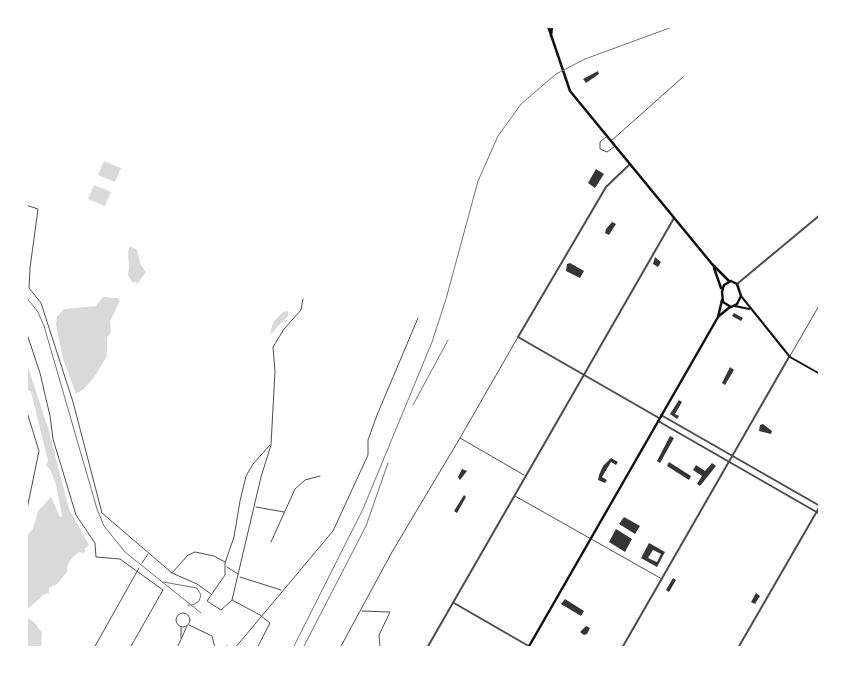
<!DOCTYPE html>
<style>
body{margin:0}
#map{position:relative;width:846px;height:674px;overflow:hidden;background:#fff;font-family:"Fira Sans",sans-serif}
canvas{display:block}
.frame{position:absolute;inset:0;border:28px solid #fff;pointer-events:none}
</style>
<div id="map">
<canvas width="846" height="674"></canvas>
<div class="frame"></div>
</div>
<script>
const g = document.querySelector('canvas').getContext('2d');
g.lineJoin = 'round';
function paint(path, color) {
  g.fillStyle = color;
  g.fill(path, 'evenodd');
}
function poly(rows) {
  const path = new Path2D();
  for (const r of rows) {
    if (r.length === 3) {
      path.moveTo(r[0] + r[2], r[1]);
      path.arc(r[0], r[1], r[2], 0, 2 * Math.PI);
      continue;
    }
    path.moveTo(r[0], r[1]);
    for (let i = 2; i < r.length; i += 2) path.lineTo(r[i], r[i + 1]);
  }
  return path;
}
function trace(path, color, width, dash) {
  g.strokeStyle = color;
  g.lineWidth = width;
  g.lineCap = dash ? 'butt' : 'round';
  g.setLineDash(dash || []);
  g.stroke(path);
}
const water = poly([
 [104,161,121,168,115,182,98,175],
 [94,185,111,192,105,206,88,199],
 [130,246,137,250,141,265,146,272,138,283,132,282,128,275,129,268,128,252],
 [103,297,118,298,120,301,110,321,111,332,107,338,107,356,95,376,84,389,76,394,63,359,56,325,57,317,64,309,96,306],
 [288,311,288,316,270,335,273,322,283,312],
 [26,361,49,431,69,509,89,545,84,550,86,550,84,553,79,552,71,559,67,567,67,572,57,584,49,588,49,593,43,595,26,611,26,536,33,529,38,511,51,497,60,517,62,516,56,485,50,469,46,466,48,461,31,392,27,390],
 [26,617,34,622,42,633,41,648,26,648]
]);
const building = poly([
 [598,71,599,74,586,83,583,79],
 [596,169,604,174,595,188,588,183],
 [612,222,616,224,609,235,605,233,606,229],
 [655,257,661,262,658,267,653,264],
 [570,263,584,271,580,278,566,271,567,264],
 [734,313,743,318,741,321,732,316],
 [730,367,734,370,725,385,722,383],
 [679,400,682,402,675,414,679,416,677,419,670,414],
 [763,424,772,431,771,434,759,431,760,425],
 [670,436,674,438,660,463,657,461],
 [611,458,618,462,616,465,611,462,602,477,607,480,605,483,598,480,599,475,603,466],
 [669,462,691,476,689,480,667,466],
 [712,463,716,466,700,486,697,484,702,476,693,470,696,465,705,471],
 [462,469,467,471,460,480,458,477],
 [464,495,466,497,457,513,454,511],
 [624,517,640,526,635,534,619,524],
 [616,529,632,539,625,552,609,542],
 [649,543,665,552,657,567,641,558],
 [653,550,661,554,657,562,648,558],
 [673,578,676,580,669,592,666,590],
 [756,593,760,596,755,604,751,602],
 [565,599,584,611,581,616,561,604],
 [586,626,590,628,587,634,584,635,580,632]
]);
const minor = poly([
 [606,137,600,142,600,149,607,152,614,147],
 [611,141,683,77],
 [26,205,38,209,30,268,29,288,41,303,73,402,102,513,172,573,197,584,211,594],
 [26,331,40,373,50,416,53,439,76,515,95,543,96,557,120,559,163,590,130,648],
 [790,356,820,304],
 [26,409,39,451,26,514],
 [460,438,518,337],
 [515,496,662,579],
 [256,507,284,512],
 [271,542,295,489,305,480,320,476],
 [142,563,148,554],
 [227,567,238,574],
 [172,573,188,555,195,552,214,556,225,562],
 [240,577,281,590],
 [232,600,221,610,207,601,225,575,225,563,234,537,240,501,246,476,253,464,270,445],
 [362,611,390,612,379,635,380,647],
 [183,620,7],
 [189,625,212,636,215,648],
 [181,627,181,638],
 [94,648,139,568],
 [177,648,187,626],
 [222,648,227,646,232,648],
 [235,648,333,531,368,455,368,440,377,415,418,318],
 [257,648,270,623,260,615,232,600,261,477,271,445,275,371,273,347,284,329,301,310,303,299],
 [340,648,392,552,460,438,524,475]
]);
const tertiary = poly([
 [630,164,606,187,518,337,659,418],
 [737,284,820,215],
 [661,415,820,506,738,648],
 [658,421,820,514],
 [454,603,532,648],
 [427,648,674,218],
 [622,648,789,357]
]);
const secondary = poly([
 [26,29,28,26],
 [741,296,790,357,820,374],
 [735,306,749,309]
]);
const primary = poly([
 [548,26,570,91,712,264,729,281],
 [551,36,552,26],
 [714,268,721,288],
 [731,281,737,284,741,296,737,304,731,307,723,302,722,292,724,285,731,281],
 [719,316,730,307],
 [528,648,718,317,722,300]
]);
const tram = poly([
 [26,297,38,312,44,326,97,509,104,526,125,552,201,613],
 [163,582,197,588,201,595,199,601,193,605,188,605]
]);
const rail = poly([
 [413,405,448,340],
 [293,648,363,509,432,342,446,299,478,181,498,136,521,104,556,74,585,59,675,26],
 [303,648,366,526,388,463]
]);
paint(water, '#d9d9d9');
paint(building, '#353535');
trace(minor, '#4c4c4c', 1);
trace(tertiary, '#4c4c4c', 2);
trace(secondary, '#111', 2);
trace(primary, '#111', 2.5);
trace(tram, '#707070', 1);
trace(rail, '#707070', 1);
</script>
